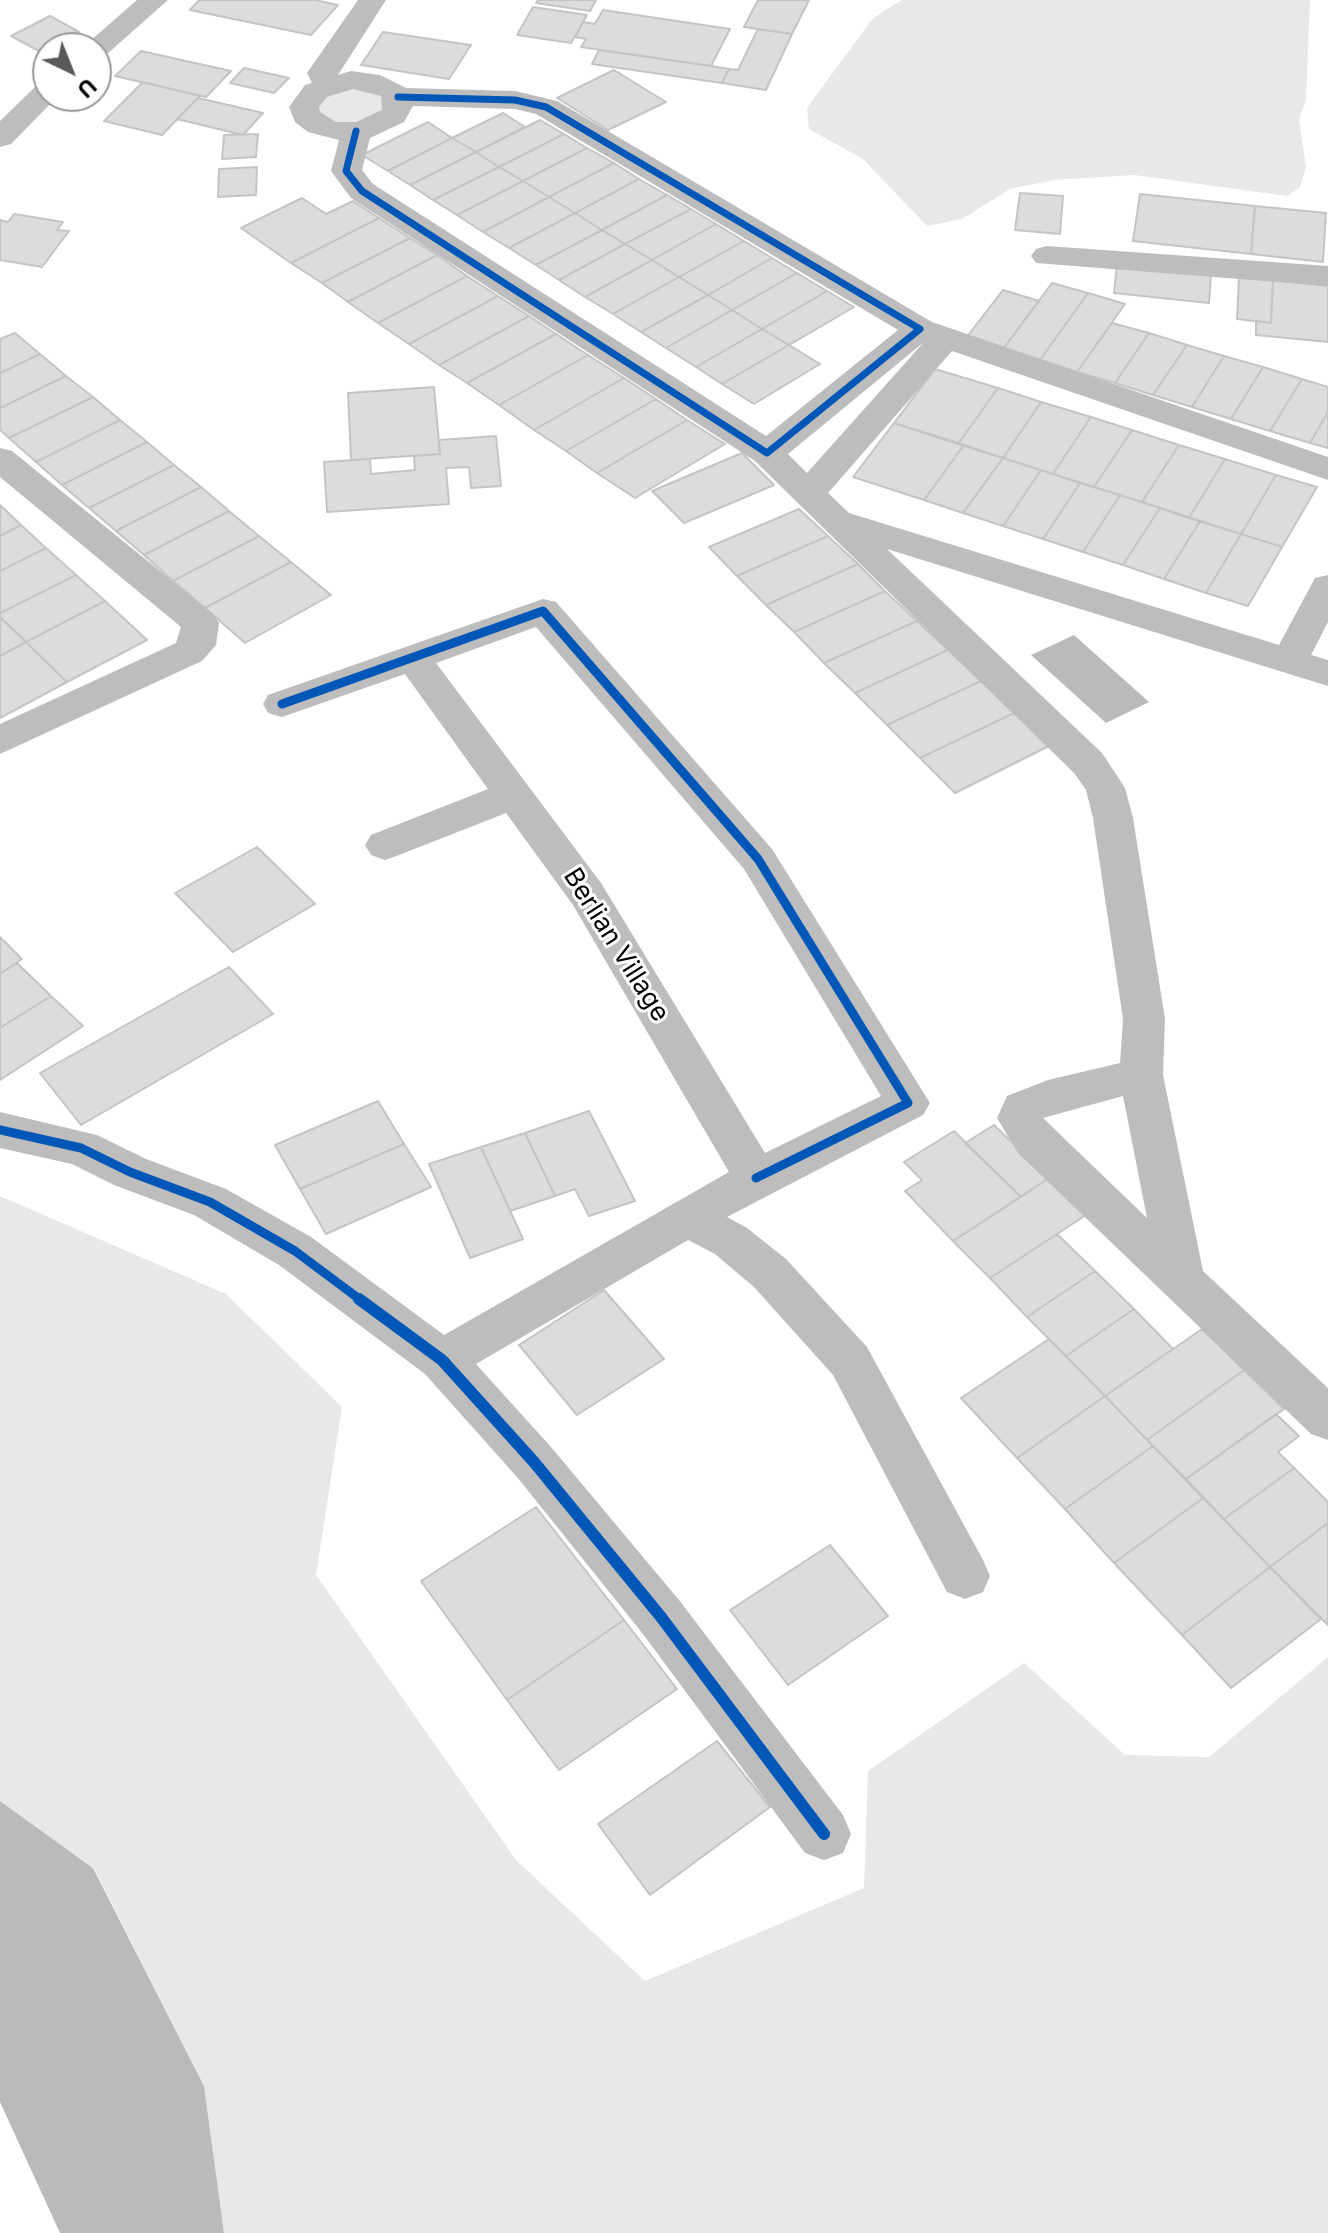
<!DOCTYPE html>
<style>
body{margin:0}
#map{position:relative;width:1328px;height:2233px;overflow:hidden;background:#fff;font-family:Inter,sans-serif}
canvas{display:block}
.north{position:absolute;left:32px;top:32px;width:80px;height:80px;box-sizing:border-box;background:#fff;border:2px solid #999;border-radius:50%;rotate:137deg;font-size:22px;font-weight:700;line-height:32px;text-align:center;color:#000}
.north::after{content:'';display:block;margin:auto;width:28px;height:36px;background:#595959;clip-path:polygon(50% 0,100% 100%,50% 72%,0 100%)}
</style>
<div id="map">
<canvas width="1328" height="2233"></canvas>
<div class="north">U</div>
</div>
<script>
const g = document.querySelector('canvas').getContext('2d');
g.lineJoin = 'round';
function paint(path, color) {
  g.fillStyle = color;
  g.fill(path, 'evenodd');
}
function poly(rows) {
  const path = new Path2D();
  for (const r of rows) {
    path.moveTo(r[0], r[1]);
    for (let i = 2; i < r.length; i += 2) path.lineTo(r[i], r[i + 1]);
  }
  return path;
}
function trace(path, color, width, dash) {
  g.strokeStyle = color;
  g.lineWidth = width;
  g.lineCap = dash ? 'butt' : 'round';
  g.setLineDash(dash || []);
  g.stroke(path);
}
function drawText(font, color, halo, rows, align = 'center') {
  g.font = font + ' Inter,sans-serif';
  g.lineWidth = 6;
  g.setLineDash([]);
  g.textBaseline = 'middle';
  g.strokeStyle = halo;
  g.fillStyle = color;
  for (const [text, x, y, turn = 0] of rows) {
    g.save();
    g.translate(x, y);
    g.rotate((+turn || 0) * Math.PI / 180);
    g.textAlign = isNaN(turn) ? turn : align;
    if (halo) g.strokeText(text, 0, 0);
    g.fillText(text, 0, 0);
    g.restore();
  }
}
const green = poly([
 [902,0,1310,0,1306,100,1299,120,1306,167,1300,187,1287,196,1134,175,1054,180,1010,189,962,219,927,226,863,159,809,129,807,108,873,18],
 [350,87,381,96,385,108,380,115,350,126,320,120,314,103,319,97],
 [0,1196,226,1294,342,1407,316,1575,516,1860,645,1981,864,1888,868,1771,1024,1663,1125,1755,1209,1757,1328,1657,1328,2233,224,2233,204,2086,94,1868,0,1801]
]);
const water = poly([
 [1074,635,1149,702,1106,723,1031,655],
 [0,1801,93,1868,204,2086,224,2233,60,2233,0,2102]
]);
const building = poly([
 [199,0,315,0,338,5,311,35,190,10,199,0],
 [538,0,596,0,590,11,536,3,538,0],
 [758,0,809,0,792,34,744,27,758,0],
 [533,7,587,15,571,43,517,35,533,7],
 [603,10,730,29,711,66,581,47,586,39,575,37,583,22,595,24,603,10],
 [50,16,79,32,41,52,11,36,50,16],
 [758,29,792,34,766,90,722,83,729,69,738,70,758,29],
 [383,32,471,45,449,79,361,65,383,32],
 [599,50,711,66,729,69,722,83,592,64,599,50],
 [141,51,231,71,206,97,115,76,141,51],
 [244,68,289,78,274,93,230,83,244,68],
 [614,70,666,102,608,130,557,98,614,70],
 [143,82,200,96,162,135,104,121,143,82],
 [198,98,263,113,243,135,177,119,198,98],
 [503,113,525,127,476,152,452,138,503,113],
 [540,120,564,134,499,167,476,152,540,120],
 [428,122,452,138,388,171,362,155,428,122],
 [258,134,256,157,222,159,224,135,258,134],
 [564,134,587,148,523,181,499,167,564,134],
 [452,138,476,152,410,185,388,171,452,138],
 [587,148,614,163,549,197,523,181,587,148],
 [476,152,499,167,433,200,410,185,476,152],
 [614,163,639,179,575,213,549,197,614,163],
 [257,167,256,195,218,197,219,169,257,167],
 [499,167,523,181,457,215,433,200,499,167],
 [639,179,667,195,602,230,575,213,639,179],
 [523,181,549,197,483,232,457,215,523,181],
 [1020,193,1063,196,1060,234,1015,230,1020,193],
 [1140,194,1255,206,1251,254,1133,241,1140,194],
 [667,195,691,209,625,244,602,230,667,195],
 [549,197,575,213,509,248,483,232,549,197],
 [302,198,326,214,353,201,379,218,291,263,241,228,302,198],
 [1255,206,1326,213,1323,262,1251,254,1255,206],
 [691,209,716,224,652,260,625,244,691,209],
 [575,213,602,230,536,265,509,248,575,213],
 [14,214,63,222,57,230,69,231,42,267,0,260,0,220,8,222,14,214],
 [379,218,410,238,322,283,291,263,379,218],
 [716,224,744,241,679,277,652,260,716,224],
 [602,230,625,244,559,280,536,265,602,230],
 [410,238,437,255,348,302,322,283,410,238],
 [744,241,772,258,708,295,679,277,744,241],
 [625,244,652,260,585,297,559,280,625,244],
 [437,255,467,276,378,323,348,302,437,255],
 [772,258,797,273,732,310,708,295,772,258],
 [652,260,679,277,613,314,585,297,652,260],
 [1117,265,1211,274,1209,303,1114,293,1117,265],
 [797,273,827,291,762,329,732,310,797,273],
 [467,276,498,296,409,344,378,323,467,276],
 [679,277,708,295,641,332,613,314,679,277],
 [1239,277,1273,280,1271,323,1237,319,1239,277],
 [1273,280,1328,286,1328,342,1256,335,1256,321,1271,323,1273,280],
 [1052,283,1088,293,1040,360,1003,349,1052,283],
 [1003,290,1039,301,1003,349,966,338,1003,290],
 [827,291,854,307,789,345,762,329,827,291],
 [1088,293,1125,304,1077,372,1040,360,1088,293],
 [708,295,732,310,666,348,641,332,708,295],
 [498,296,529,316,439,365,409,344,498,296],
 [732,310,762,329,696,367,666,348,732,310],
 [529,316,556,334,467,383,439,365,529,316],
 [1112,323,1149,333,1115,383,1077,372,1112,323],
 [762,329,789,345,722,384,696,367,762,329],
 [15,333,40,354,0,373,0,339,15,333],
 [1149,333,1187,345,1153,395,1115,383,1149,333],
 [556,334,588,355,499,405,467,383,556,334],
 [789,345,820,364,754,404,722,384,789,345],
 [1187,345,1224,356,1192,407,1153,395,1187,345],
 [40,354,66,376,0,408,0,373,40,354],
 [588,355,624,378,534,430,499,405,588,355],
 [1224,356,1263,367,1231,419,1192,407,1224,356],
 [1263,367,1302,379,1270,431,1231,419,1263,367],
 [935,369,998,388,958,444,894,423,935,369],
 [66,376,93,397,9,438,0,430,0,408,66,376],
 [624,378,656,399,566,451,534,430,624,378],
 [1302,379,1328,387,1328,412,1310,443,1270,431,1302,379],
 [434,387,440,454,351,460,348,393,434,387],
 [998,388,1041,402,1003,458,958,444,998,388],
 [93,397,120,420,36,462,9,438,93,397],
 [656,399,687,420,597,473,566,451,656,399],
 [1041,402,1091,417,1053,474,1003,458,1041,402],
 [1328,412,1328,448,1310,443,1328,412],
 [1091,417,1132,430,1094,487,1053,474,1091,417],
 [120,420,147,442,62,485,36,462,120,420],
 [687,420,725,444,635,498,597,473,687,420],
 [894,423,964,445,924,500,853,477,894,423],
 [1132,430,1179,445,1142,502,1094,487,1132,430],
 [496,436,501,486,471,488,469,467,446,468,449,504,327,512,324,462,370,459,371,474,415,470,414,456,440,454,439,440,496,436],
 [147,442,174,465,89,508,62,485,147,442],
 [964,445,1003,458,963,513,924,500,964,445],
 [1179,445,1225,459,1189,518,1142,502,1179,445],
 [742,453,774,485,684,523,652,491,742,453],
 [1003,458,1041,470,1003,526,963,513,1003,458],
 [1225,459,1276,475,1241,534,1189,518,1225,459],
 [174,465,201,487,116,531,89,508,174,465],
 [1041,470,1080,483,1043,539,1003,526,1041,470],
 [1276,475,1317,487,1282,547,1241,534,1276,475],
 [1080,483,1120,495,1083,552,1043,539,1080,483],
 [201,487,229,511,144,555,116,531,201,487],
 [1120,495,1160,508,1123,565,1083,552,1120,495],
 [0,505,21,525,0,536,0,505],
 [1160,508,1200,521,1164,579,1123,565,1160,508],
 [799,509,828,536,737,576,709,547,799,509],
 [229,511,259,536,173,581,144,555,229,511],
 [1200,521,1241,534,1206,593,1164,579,1200,521],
 [21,525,46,548,0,571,0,536,21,525],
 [1241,534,1282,547,1248,606,1206,593,1241,534],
 [259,536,291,562,205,608,173,581,259,536],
 [828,536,858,564,766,605,737,576,828,536],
 [46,548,76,575,0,613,0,571,46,548],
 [291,562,331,595,245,643,205,608,291,562],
 [858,564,885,591,794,632,766,605,858,564],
 [76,575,105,601,26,642,0,617,0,613,76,575],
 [885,591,917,621,824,663,794,632,885,591],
 [105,601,147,640,67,682,26,642,105,601],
 [0,617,26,642,0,656,0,617],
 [917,621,948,650,855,693,824,663,917,621],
 [26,642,67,682,0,718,0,656,26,642],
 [948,650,981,681,887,725,855,693,948,650],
 [981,681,1014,713,920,758,887,725,981,681],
 [1014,713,1049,746,955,793,920,758,1014,713],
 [257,847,315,904,233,952,175,893,257,847],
 [0,937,22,959,0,974,0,937],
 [17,963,51,996,0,1028,0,974,17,963],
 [229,967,273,1014,81,1125,40,1073,229,967],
 [51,996,83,1026,0,1080,0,1028,51,996],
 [378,1101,404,1144,300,1189,275,1145,378,1101],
 [589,1111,635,1201,589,1216,575,1189,555,1196,525,1133,589,1111],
 [994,1125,1049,1178,1021,1197,965,1143,994,1125],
 [954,1131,1021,1197,953,1241,905,1191,922,1180,904,1162,954,1131],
 [525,1133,555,1196,510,1211,481,1147,525,1133],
 [404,1144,431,1187,326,1234,300,1189,404,1144],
 [481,1147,523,1239,470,1258,429,1164,481,1147],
 [1049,1178,1086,1215,990,1278,953,1241,1049,1178],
 [1057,1234,1095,1271,1027,1317,990,1278,1057,1234],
 [1095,1271,1134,1309,1066,1356,1027,1317,1095,1271],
 [604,1290,664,1359,577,1415,519,1345,604,1290],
 [1134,1309,1173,1349,1105,1396,1066,1356,1134,1309],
 [1202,1329,1244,1370,1147,1440,1105,1396,1202,1329],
 [1049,1339,1105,1396,1017,1458,961,1398,1049,1339],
 [1244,1370,1284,1409,1186,1479,1147,1440,1244,1370],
 [1105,1396,1153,1446,1065,1509,1017,1458,1105,1396],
 [1276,1414,1299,1436,1278,1452,1294,1468,1224,1519,1186,1479,1276,1414],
 [1153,1446,1203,1498,1114,1563,1065,1509,1153,1446],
 [1294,1468,1328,1502,1328,1523,1270,1567,1224,1519,1294,1468],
 [1203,1498,1270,1567,1182,1635,1114,1563,1203,1498],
 [536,1507,624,1620,507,1700,421,1581,536,1507],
 [1328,1523,1328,1625,1270,1567,1328,1523],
 [830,1545,888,1616,788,1685,730,1610,830,1545],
 [1270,1567,1321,1619,1231,1688,1182,1635,1270,1567],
 [624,1620,677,1689,559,1770,507,1700,624,1620],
 [717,1741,770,1807,650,1895,598,1824,717,1741]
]);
const minor = poly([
 [137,0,168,0,106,55,96,58,96,48,82,48,137,0],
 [358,0,386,0,338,75,351,71,380,75,406,88,515,91,557,101,932,322,1328,457,1328,480,952,351,828,493,849,513,1279,645,1315,578,1328,575,1328,622,1311,655,1328,660,1328,686,887,549,1102,753,1125,788,1133,818,1165,1019,1163,1075,1203,1271,1328,1388,1328,1440,1311,1434,1018,1153,997,1118,1007,1096,1048,1080,1120,1063,1123,1019,1093,818,1086,790,1074,773,755,461,351,198,331,171,339,140,308,132,295,122,289,107,305,85,312,83,307,73,358,0],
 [353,89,381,96,382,110,356,122,336,122,320,112,319,107,327,97,353,89],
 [413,106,515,109,536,114,898,330,766,436,373,184,362,170,370,138,404,122,413,106],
 [924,342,807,473,788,454,924,342],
 [1123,1096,1147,1218,1043,1118,1123,1096],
 [48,81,48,96,58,96,11,144,0,147,0,121,38,84,48,81],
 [1047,246,1328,266,1328,286,1036,263,1031,256,1036,249,1047,246],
 [0,448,12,451,213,614,219,623,216,645,202,661,0,754,0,724,176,643,181,627,0,477,0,448],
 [543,599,556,602,772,849,930,1103,923,1115,727,1217,747,1228,786,1259,867,1347,983,1560,990,1576,983,1592,965,1599,947,1592,833,1375,754,1287,715,1254,688,1240,476,1364,551,1447,679,1600,843,1815,851,1834,843,1853,824,1860,805,1853,643,1634,517,1477,425,1374,279,1265,194,1215,114,1185,72,1164,0,1148,0,1112,97,1135,146,1159,226,1189,311,1237,444,1335,729,1172,573,905,506,813,399,855,385,860,371,855,365,845,371,835,488,789,405,674,282,717,268,713,263,704,268,695,543,599],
 [536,627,744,869,881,1096,765,1153,601,883,436,663,536,627]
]);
const cyclewayFar2 = poly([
 [356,131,346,171,362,191,767,453,920,329,546,107,515,100,398,97]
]);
const cyclewayFar1 = poly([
 [282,704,543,611,758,859,908,1103,756,1178],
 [0,1130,81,1148,130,1172,210,1202,295,1251,362,1301]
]);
const cycleway = poly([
 [359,1299,442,1360,534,1462,661,1617,824,1834]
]);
const streetNames = [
 ["Berlian Village",616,945,58]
];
paint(green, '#e8e8e8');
paint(water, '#bababa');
paint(building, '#dcdcdc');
trace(building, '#c4c4c4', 2);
paint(minor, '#bdbdbd');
trace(cyclewayFar2, '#0057b8', 7);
trace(cyclewayFar1, '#0057b8', 9);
trace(cycleway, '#0057b8', 12);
drawText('26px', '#000', '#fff', streetNames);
</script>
